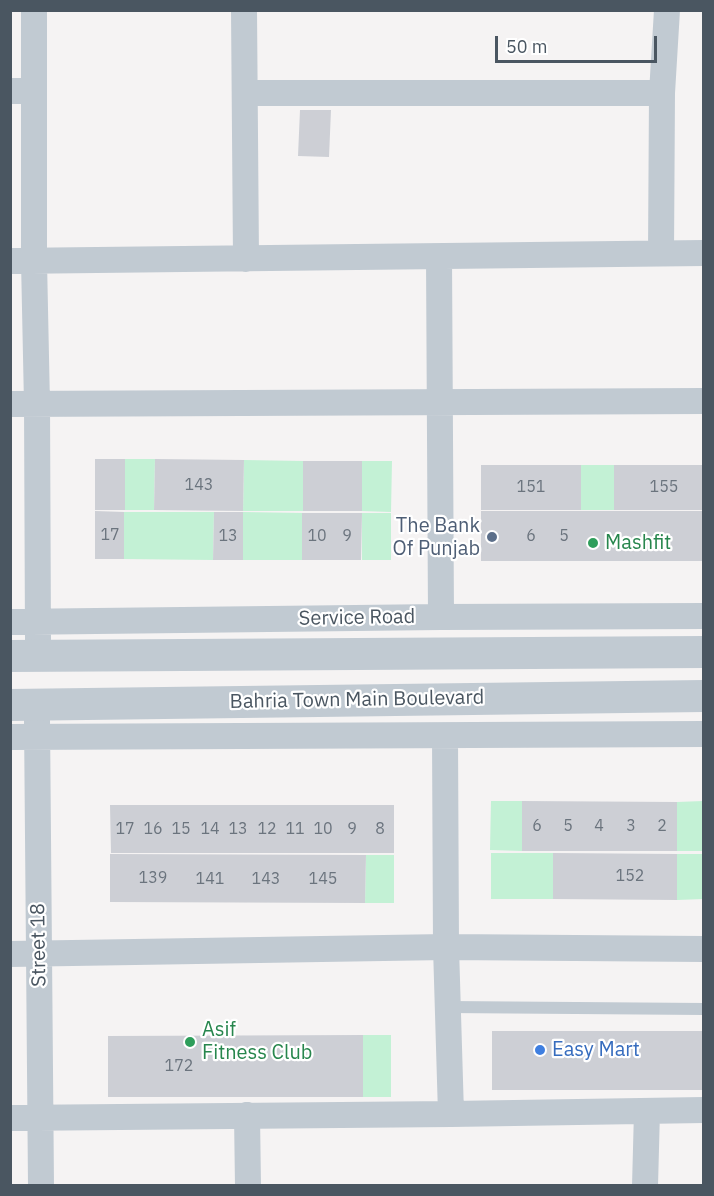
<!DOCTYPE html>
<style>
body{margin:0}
#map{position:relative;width:714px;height:1196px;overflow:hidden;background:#f5f3f3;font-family:"IBM Plex Sans",sans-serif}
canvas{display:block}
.frame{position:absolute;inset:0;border:12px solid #4a5661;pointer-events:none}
.scale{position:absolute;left:495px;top:36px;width:162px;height:27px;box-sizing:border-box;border:3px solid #4a5661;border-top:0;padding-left:8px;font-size:18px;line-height:21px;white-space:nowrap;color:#4a5661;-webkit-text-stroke:4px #fff;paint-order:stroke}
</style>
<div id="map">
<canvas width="714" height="1196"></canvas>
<div class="frame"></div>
<div class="scale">50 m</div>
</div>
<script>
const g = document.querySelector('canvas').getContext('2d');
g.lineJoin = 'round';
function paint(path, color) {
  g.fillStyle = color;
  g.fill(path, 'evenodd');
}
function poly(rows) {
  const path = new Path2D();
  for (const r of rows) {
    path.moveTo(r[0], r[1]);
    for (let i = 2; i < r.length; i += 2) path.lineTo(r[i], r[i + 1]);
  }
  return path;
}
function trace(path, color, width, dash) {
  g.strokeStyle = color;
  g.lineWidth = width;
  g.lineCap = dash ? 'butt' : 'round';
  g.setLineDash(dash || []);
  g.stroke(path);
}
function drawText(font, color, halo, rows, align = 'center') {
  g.font = font + ' "IBM Plex Sans",sans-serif';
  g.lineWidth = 4.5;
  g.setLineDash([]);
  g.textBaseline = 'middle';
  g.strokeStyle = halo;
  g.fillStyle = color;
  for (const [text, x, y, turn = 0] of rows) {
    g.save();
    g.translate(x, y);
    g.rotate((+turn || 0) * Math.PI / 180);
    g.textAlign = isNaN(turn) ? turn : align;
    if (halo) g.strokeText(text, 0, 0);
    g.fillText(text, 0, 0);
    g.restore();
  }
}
const green = poly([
 [125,459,155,459,154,510,125,510],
 [244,460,303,461,303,511,243,511],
 [362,461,392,461,391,512,362,511],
 [581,465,614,465,614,510,581,510],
 [124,512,214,512,213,560,124,559],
 [243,512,302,513,302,560,243,560],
 [362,513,391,513,391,560,362,560],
 [491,801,522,801,522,851,490,850],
 [703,801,703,851,677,851,677,802],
 [491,853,553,853,553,899,491,899],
 [677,854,703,854,703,899,677,900],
 [366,855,394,855,394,903,365,903],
 [363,1035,391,1035,391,1097,363,1097]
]);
const building = poly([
 [300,110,331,110,329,157,298,156],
 [95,459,125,459,125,510,95,510],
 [155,459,244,460,243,511,154,510],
 [303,461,362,461,362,511,303,511],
 [481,465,581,465,581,510,481,510],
 [614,465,704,465,704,510,614,510],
 [95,511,124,512,124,559,95,559],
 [481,511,704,511,704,561,481,561],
 [214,512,243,512,243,560,213,560],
 [302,513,362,513,361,560,302,560],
 [522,801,677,802,677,851,522,851],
 [110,805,394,805,394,853,111,853],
 [553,853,677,854,677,900,553,899],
 [110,854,366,855,365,903,110,902],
 [492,1031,704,1031,704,1090,492,1090],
 [363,1035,363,1097,108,1097,108,1036]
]);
const service = poly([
 [447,1007,704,1009]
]);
const minor = poly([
 [34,10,34,261,37,404,38,640],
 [244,10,246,259],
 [10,91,34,91],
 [245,93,662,93],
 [661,253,662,93,667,10],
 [439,257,441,617],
 [10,261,704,253],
 [10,404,704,401],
 [10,622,441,617,704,616],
 [37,720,41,1186],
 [445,736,446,947,451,1114],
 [10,737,704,734],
 [10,954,446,947,704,949],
 [247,1115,248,1186],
 [10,1118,451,1114,704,1110],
 [645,1186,647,1111]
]);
const tertiary = poly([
 [10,656,704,652],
 [10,705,704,696]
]);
const markers = [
 [492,537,6,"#5c6f8a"],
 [593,543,6,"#2e9e5b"],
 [190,1042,6,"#2e9e5b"],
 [540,1050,6,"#3f7fe0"]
];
const numberNames = [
 ["143",199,485],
 ["151",531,487],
 ["155",664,487],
 ["17",110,535],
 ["13",228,536],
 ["10",317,536],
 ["9",347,536],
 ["6",531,536],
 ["5",564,536],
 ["6",537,826],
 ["5",568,826],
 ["4",599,826],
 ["3",631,826],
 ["2",662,826],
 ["17",125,829],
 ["16",153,829],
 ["15",181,829],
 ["14",210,829],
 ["13",238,829],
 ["12",267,829],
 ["11",295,829],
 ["10",323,829],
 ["9",352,829],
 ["8",380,829],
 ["152",630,876],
 ["139",153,878],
 ["141",210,879],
 ["143",266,879],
 ["145",323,879],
 ["172",179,1066]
];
const serviceNames = [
 ["The Bank",480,526],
 ["Of Punjab",480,549]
];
const leisureNames = [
 ["Mashfit",605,543],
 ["Asif",202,1030],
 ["Fitness Club",202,1053]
];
const streetNames = [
 ["Service Road",357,618,-1],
 ["Bahria Town Main Boulevard",357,700,-1],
 ["Street 18",39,945,-91]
];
const shopNames = [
 ["Easy Mart",552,1050]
];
paint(green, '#c3f1d5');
paint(building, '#cdcfd5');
trace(service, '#c1cad2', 12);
trace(minor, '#c1cad2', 26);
trace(tertiary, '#c1cad2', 32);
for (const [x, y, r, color] of markers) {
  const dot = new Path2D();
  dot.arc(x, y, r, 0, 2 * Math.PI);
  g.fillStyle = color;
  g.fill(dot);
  trace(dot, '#fff', 2);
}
drawText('16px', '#6b747e', null, numberNames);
drawText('20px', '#4e5e75', '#fff', serviceNames, 'right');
drawText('20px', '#27864d', '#fff', leisureNames, 'left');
drawText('20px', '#4a5661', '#fff', streetNames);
drawText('20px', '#366cbe', '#fff', shopNames, 'left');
</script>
